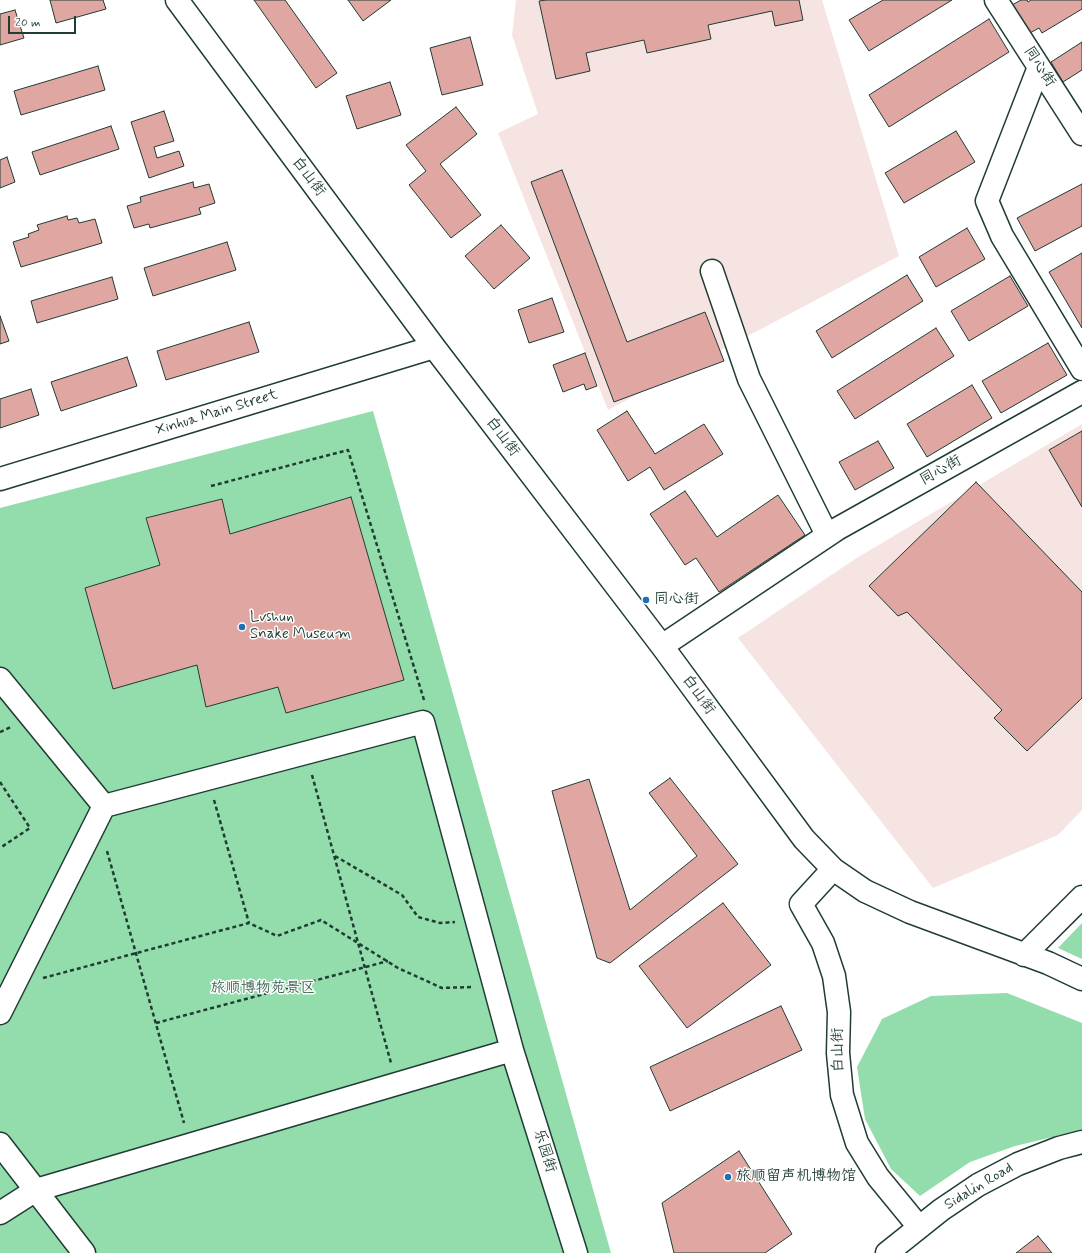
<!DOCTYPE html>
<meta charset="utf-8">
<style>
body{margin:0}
#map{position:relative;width:1082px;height:1253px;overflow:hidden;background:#fff;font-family:Mynerve,sans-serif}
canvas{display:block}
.scale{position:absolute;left:8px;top:16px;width:68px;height:18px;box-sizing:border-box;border:2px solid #1f3d34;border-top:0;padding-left:5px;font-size:12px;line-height:14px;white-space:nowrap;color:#1f3d34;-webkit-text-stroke:3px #fff;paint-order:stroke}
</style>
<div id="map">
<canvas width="1082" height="1253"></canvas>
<div class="scale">20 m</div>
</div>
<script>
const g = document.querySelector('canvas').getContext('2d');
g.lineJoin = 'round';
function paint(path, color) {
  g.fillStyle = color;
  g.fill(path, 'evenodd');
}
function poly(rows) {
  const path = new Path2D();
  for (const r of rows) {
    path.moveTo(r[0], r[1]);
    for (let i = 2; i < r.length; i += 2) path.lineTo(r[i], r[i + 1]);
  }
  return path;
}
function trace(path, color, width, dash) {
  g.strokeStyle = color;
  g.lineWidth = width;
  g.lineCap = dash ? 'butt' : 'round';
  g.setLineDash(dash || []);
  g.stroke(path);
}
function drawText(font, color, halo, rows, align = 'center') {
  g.font = font + ' Mynerve,"LXGW WenKai TC",sans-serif';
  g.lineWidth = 3;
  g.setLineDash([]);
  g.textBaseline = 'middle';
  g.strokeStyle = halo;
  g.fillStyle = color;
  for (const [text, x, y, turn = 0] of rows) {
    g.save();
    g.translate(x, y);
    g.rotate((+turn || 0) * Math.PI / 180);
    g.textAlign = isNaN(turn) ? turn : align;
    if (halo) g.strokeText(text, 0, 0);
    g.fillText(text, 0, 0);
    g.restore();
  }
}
const built = poly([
 [516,0,822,0,899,256,608,410,498,133,538,114,512,35],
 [1082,424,1082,810,1058,835,933,888,738,638,855,559]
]);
const green = poly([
 [373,411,611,1253,0,1253,0,508],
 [1082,923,1082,959,1058,948],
 [1007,993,1082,1023,1082,1130,1015,1146,970,1162,920,1196,891,1169,865,1119,857,1067,882,1019,931,996]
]);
const building = poly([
 [50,0,103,0,106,9,56,23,50,0],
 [254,0,285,0,337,73,316,88,254,0],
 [348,0,391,0,363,21,348,0],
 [546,0,799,0,803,20,775,26,772,11,708,25,711,39,647,53,644,40,586,53,590,71,556,79,539,1,546,0],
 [883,0,952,0,869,51,849,20,883,0],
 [1021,0,1027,0,1028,2,1031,0,1082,0,1082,9,1042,33,1039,28,1030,33,1012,5,1021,0],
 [15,10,24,38,0,45,0,14,15,10],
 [989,19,1009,52,889,127,869,95,989,19],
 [470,37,483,85,442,95,430,48,470,37],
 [1082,42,1082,70,1063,82,1051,62,1082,42],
 [98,66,105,90,21,115,14,91,98,66],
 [390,82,401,115,357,129,346,96,390,82],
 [456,107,477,134,440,164,481,215,451,238,409,185,426,171,406,145,456,107],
 [164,111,174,141,154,147,157,158,179,151,184,166,149,178,131,122,164,111],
 [111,126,119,149,40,175,32,152,111,126],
 [956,131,975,162,904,203,885,173,956,131],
 [7,157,15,182,0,188,0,160,7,157],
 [562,170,627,342,705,312,724,361,614,402,531,182,562,170],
 [193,182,194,188,209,184,215,203,199,208,201,214,150,228,149,224,134,228,127,206,141,202,140,197,193,182],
 [1082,184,1082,226,1035,251,1017,218,1082,184],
 [67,216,68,220,77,218,79,223,95,219,102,243,21,267,13,242,29,237,28,234,39,230,37,225,67,216],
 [501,225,530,258,494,289,465,256,501,225],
 [967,228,985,259,936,287,919,257,967,228],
 [227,242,236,270,153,296,144,268,227,242],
 [1082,253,1082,328,1049,272,1082,253],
 [907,275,923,301,832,358,816,331,907,275],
 [1010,276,1028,306,969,341,951,311,1010,276],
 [112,277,118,299,37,323,31,301,112,277],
 [552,298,564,332,529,343,518,310,552,298],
 [0,316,9,341,0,344,0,316],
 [249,322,259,352,166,380,157,351,249,322],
 [936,328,954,356,855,419,837,391,936,328],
 [1048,343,1067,375,1001,413,982,381,1048,343],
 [585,353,597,386,586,390,584,384,563,392,553,365,585,353],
 [127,357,137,386,61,411,51,382,127,357],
 [972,385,992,418,927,457,907,424,972,385],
 [31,389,39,415,0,428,0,399,31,389],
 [627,411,655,454,704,424,723,454,664,490,650,467,628,481,597,430,627,411],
 [1082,431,1082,507,1049,450,1082,431],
 [878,441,894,468,855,490,839,462,878,441],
 [976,482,1082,592,1082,698,1027,751,994,718,1002,710,907,612,898,616,869,586,976,482],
 [685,491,717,537,778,495,805,535,719,592,696,558,685,565,650,514,685,491],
 [351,497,404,680,286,713,278,687,206,707,197,665,113,689,85,588,160,565,146,518,222,499,230,534,351,497],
 [670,778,738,864,610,963,597,958,552,791,589,779,630,910,697,856,649,793,670,778],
 [723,903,771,965,687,1028,639,966,723,903],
 [781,1006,802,1050,670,1111,650,1067,781,1006],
 [739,1151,792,1234,765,1253,674,1253,662,1203,739,1151],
 [1038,1236,1052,1253,1016,1253,1038,1236]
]);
const path = poly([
 [211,486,348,450,424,700],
 [0,732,11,727],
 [312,775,391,1063],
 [0,782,30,828,0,848],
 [214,800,249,923],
 [107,851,184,1123],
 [335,856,402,895,418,917,440,923,455,922],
 [43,978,249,923,277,936,321,920,398,968,442,988,471,987],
 [156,1023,388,961]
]);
const minor = poly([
 [177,0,434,347,662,646,804,839,833,869,865,891,910,912,1048,963,1082,979],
 [996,0,1082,134],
 [1039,67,987,201,1002,236,1082,369],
 [712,271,749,379,827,535],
 [0,479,434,347],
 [662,646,837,529,1082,392],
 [0,679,104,806],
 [833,869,801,904,823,943,834,976,839,1012,838,1053,842,1095,857,1143,878,1177,919,1227],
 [1024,955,1082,897],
 [0,1013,104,806,423,722,512,1050,36,1190,0,1213],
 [512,1050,576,1253],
 [0,1144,84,1253],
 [887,1253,941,1210,978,1185,1018,1164,1059,1148,1082,1142]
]);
const markers = [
 [646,600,4,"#1f6fb2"],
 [242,627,4,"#1f6fb2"],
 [728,1177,4,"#1f6fb2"]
];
const streetNames = [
 ["同心街",1039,67,57],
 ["白山街",308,177,53],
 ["Xinhua Main Street",217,413,-17],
 ["白山街",502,437,53],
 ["同心街",941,471,-29],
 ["白山街",698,695,54],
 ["白山街",839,1050,-91],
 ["乐园街",544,1151,73],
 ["Sidalin Road",979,1187,-31]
];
const poiNames = [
 ["同心街",654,600],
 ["Lvshun",250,618],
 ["Snake Museum",250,635],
 ["旅顺留声机博物馆",736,1177]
];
const parkNames = [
 ["旅顺博物苑景区",263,989]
];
paint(built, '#f6e4e3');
paint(green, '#93dcab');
paint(building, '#e0a6a1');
trace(building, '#1f3d34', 1);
trace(minor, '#1f3d34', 25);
trace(path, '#1f3d34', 2.5, [4, 3]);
trace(minor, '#fff', 22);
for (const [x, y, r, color] of markers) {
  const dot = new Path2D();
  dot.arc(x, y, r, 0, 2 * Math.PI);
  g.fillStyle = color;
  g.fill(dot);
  trace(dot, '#fff', 1.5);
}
drawText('15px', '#1f3d34', '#fff', streetNames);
drawText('15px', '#1f3d34', '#fff', poiNames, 'left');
drawText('15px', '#3c6552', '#fff', parkNames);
</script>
